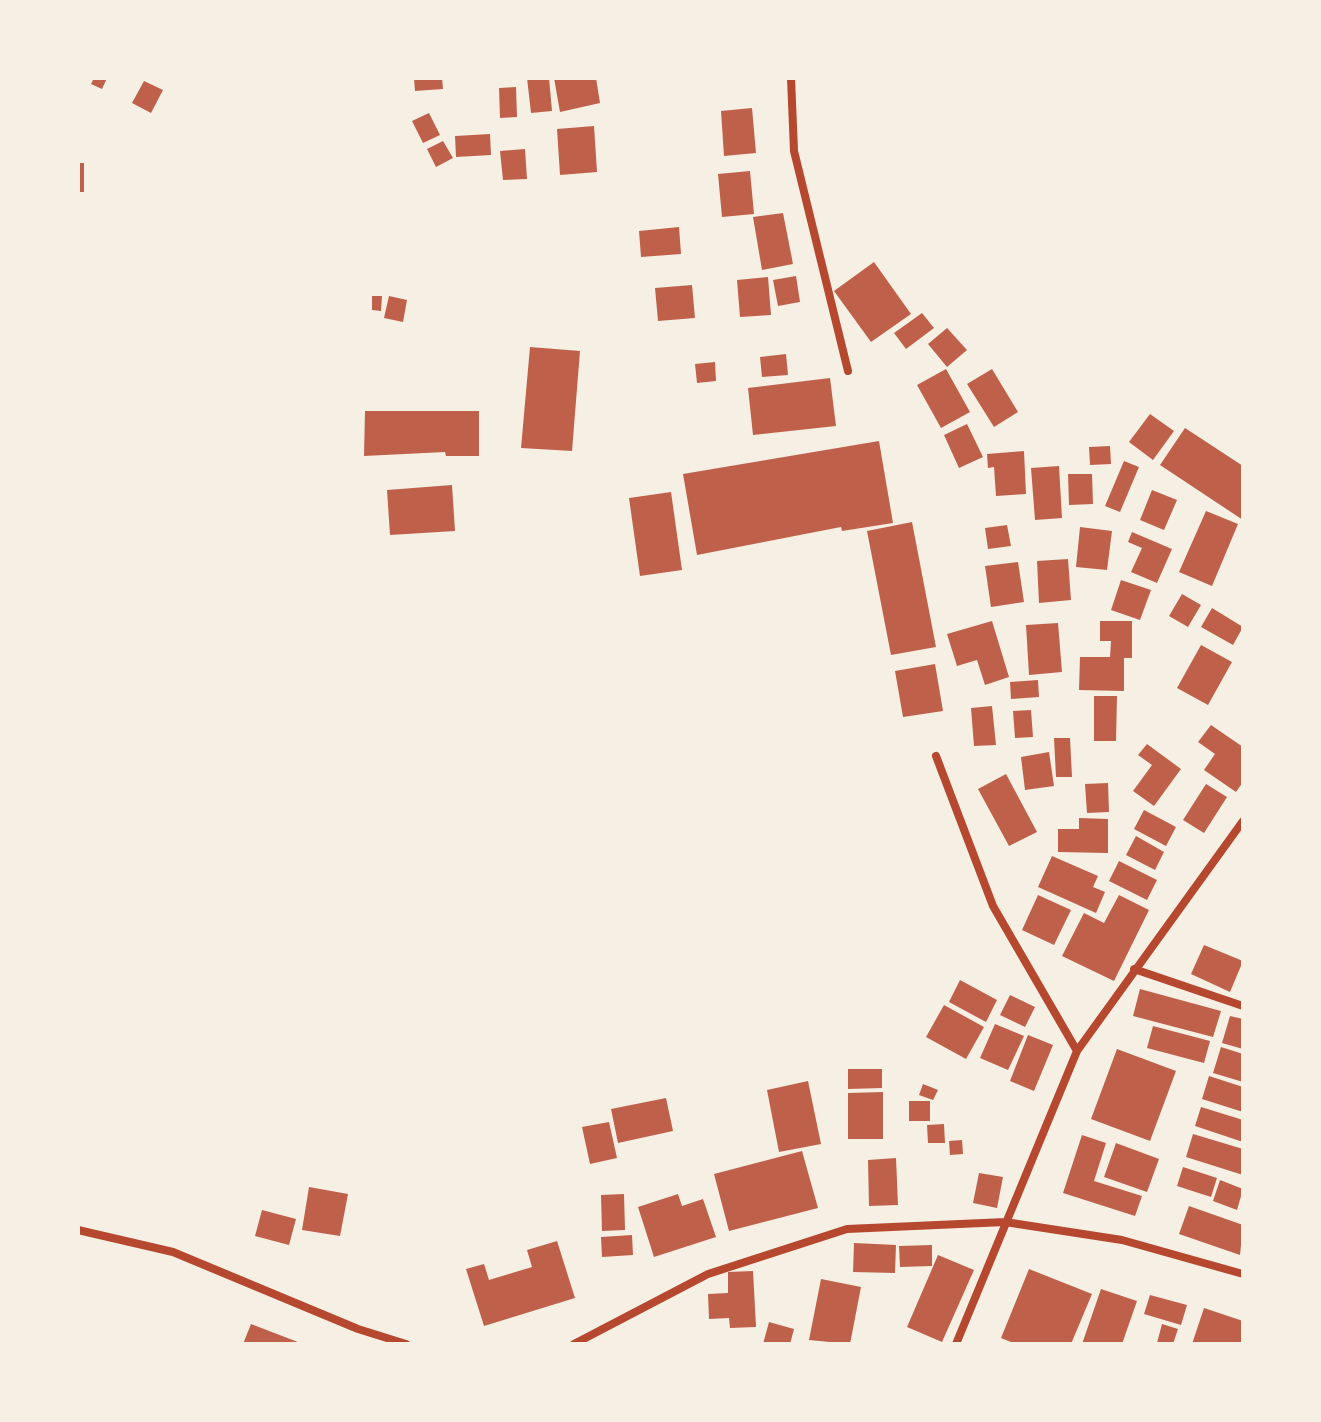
<!DOCTYPE html>
<style>
body{margin:0}
#map{position:relative;width:1321px;height:1422px;overflow:hidden;background:#f6efe4;font-family:"Playfair Display",serif}
canvas{display:block}
.frame{position:absolute;inset:0;border:80px solid #f6efe4;pointer-events:none}
</style>
<div id="map">
<canvas width="1321" height="1422"></canvas>
<div class="frame"></div>
</div>
<script>
const g = document.querySelector('canvas').getContext('2d');
g.lineJoin = 'round';
function paint(path, color) {
  g.fillStyle = color;
  g.fill(path, 'evenodd');
}
function poly(rows) {
  const path = new Path2D();
  for (const r of rows) {
    path.moveTo(r[0], r[1]);
    for (let i = 2; i < r.length; i += 2) path.lineTo(r[i], r[i + 1]);
  }
  return path;
}
function trace(path, color, width, dash) {
  g.strokeStyle = color;
  g.lineWidth = width;
  g.lineCap = dash ? 'butt' : 'round';
  g.setLineDash(dash || []);
  g.stroke(path);
}
const building = poly([
 [94,78,107,78,102,89,91,84],
 [414,78,442,78,443,89,415,91],
 [527,78,549,78,552,111,531,113],
 [554,78,596,78,600,103,560,112],
 [144,81,163,90,151,113,132,103],
 [516,87,517,117,500,118,499,88],
 [752,108,756,153,724,156,721,111],
 [429,113,440,135,423,143,412,121],
 [594,126,597,172,560,175,557,129],
 [490,134,491,155,456,157,455,136],
 [443,141,453,158,436,167,427,149],
 [525,149,527,179,503,180,500,151],
 [78,163,84,163,84,192,78,192],
 [750,171,754,214,722,217,718,174],
 [783,213,793,264,762,270,753,217],
 [679,227,681,254,641,257,639,231],
 [874,262,911,314,871,342,834,291],
 [796,276,800,302,778,306,773,280],
 [768,277,771,315,740,317,737,280],
 [692,285,695,318,658,321,655,288],
 [372,296,382,296,381,311,372,310],
 [389,296,407,300,403,322,384,318],
 [922,313,934,328,906,349,894,333],
 [947,328,967,350,947,367,928,344],
 [530,347,580,351,572,451,521,448],
 [786,354,788,375,762,377,760,357],
 [715,362,716,381,697,383,695,364],
 [946,369,970,412,941,428,917,385],
 [992,369,1018,412,994,427,967,384],
 [830,378,836,426,753,435,748,388],
 [365,411,479,411,479,456,446,456,445,452,364,456],
 [1150,414,1174,431,1153,460,1129,442],
 [967,424,983,457,959,468,944,435],
 [1185,428,1243,466,1243,520,1160,465],
 [879,441,893,523,842,531,841,527,697,555,683,474],
 [1110,446,1111,464,1090,465,1089,447],
 [1024,451,1026,494,996,496,994,467,988,468,987,454],
 [1124,461,1139,467,1120,512,1105,506],
 [1059,466,1062,518,1035,520,1031,468],
 [1068,474,1092,474,1093,504,1069,505],
 [452,485,455,531,390,535,387,490],
 [1152,490,1177,500,1164,530,1140,520],
 [671,492,682,570,640,576,629,498],
 [1206,511,1238,524,1212,586,1179,572],
 [912,522,936,647,891,655,867,531],
 [1007,525,1011,546,988,549,985,528],
 [1080,527,1112,531,1107,570,1076,567],
 [1132,532,1172,549,1157,583,1131,572,1142,548,1128,542],
 [1068,559,1071,600,1039,603,1037,561],
 [1018,562,1024,602,991,607,985,566],
 [1121,580,1151,590,1140,620,1111,610],
 [1182,594,1201,605,1188,627,1169,616],
 [1212,608,1243,627,1233,645,1201,627],
 [992,621,1009,677,985,685,977,660,957,666,947,634],
 [1100,621,1132,621,1132,658,1124,658,1124,691,1079,690,1080,657,1110,657,1111,641,1100,641],
 [1058,623,1062,672,1029,675,1026,625],
 [1201,645,1232,662,1208,705,1177,688],
 [935,664,943,711,903,717,895,671],
 [1038,680,1039,697,1011,699,1010,682],
 [1094,696,1117,696,1116,741,1094,741],
 [992,706,996,745,974,746,971,708],
 [1031,710,1033,737,1015,738,1013,711],
 [1211,725,1243,747,1243,782,1236,792,1204,770,1215,754,1198,742],
 [1054,738,1070,738,1072,777,1056,777],
 [1147,744,1181,769,1154,806,1133,791,1152,765,1138,755],
 [1049,752,1054,786,1025,790,1021,757],
 [1006,774,1037,832,1009,846,978,789],
 [1108,783,1109,812,1087,813,1085,784],
 [1206,784,1227,797,1204,833,1183,820],
 [1144,810,1176,827,1166,846,1134,829],
 [1079,818,1108,819,1108,853,1058,852,1058,829,1079,829],
 [1136,836,1164,852,1155,870,1126,855],
 [1052,856,1098,876,1093,887,1105,892,1096,913,1038,887],
 [1119,861,1157,880,1147,900,1109,881],
 [1038,895,1071,910,1054,945,1022,930],
 [1119,895,1149,910,1114,981,1062,956,1084,913,1104,923],
 [1204,945,1243,961,1230,992,1191,974],
 [960,980,997,1000,986,1022,949,1002],
 [1140,989,1221,1011,1213,1037,1133,1016],
 [1010,995,1035,1007,1025,1027,1000,1015],
 [944,1005,984,1027,966,1059,926,1037],
 [1230,1016,1243,1019,1243,1049,1222,1043],
 [995,1024,1024,1036,1008,1070,980,1058],
 [1153,1026,1210,1041,1204,1063,1147,1048],
 [1028,1035,1053,1045,1034,1091,1010,1081],
 [1221,1047,1243,1054,1243,1082,1213,1073],
 [1117,1049,1176,1071,1150,1141,1091,1119],
 [848,1069,882,1069,882,1088,848,1089],
 [1209,1076,1243,1087,1243,1112,1202,1099],
 [808,1081,821,1144,779,1152,767,1090],
 [923,1084,938,1090,933,1100,919,1095],
 [883,1092,883,1139,848,1139,848,1093],
 [666,1098,673,1131,618,1143,611,1109],
 [909,1101,930,1101,930,1121,909,1121],
 [1201,1107,1243,1120,1243,1142,1195,1126],
 [609,1122,617,1158,590,1164,582,1127],
 [944,1124,945,1143,928,1143,927,1125],
 [1193,1134,1243,1149,1243,1175,1186,1157],
 [1082,1135,1106,1143,1094,1181,1142,1196,1135,1216,1063,1193],
 [962,1140,963,1154,950,1155,949,1141],
 [1116,1143,1159,1159,1147,1192,1104,1177],
 [802,1151,818,1208,729,1231,714,1174],
 [896,1158,898,1205,869,1206,868,1160],
 [1183,1167,1217,1178,1211,1197,1177,1186],
 [979,1173,1003,1177,997,1208,973,1203],
 [1220,1180,1243,1189,1237,1210,1213,1201],
 [309,1187,348,1194,340,1236,302,1230],
 [624,1194,625,1230,602,1231,601,1195],
 [678,1194,682,1206,703,1199,716,1237,654,1257,638,1207],
 [1189,1206,1243,1225,1240,1255,1179,1234],
 [262,1210,296,1219,289,1245,255,1236],
 [632,1235,633,1255,602,1257,601,1237],
 [557,1241,575,1298,484,1326,466,1269,484,1264,489,1280,532,1267,527,1250],
 [854,1243,896,1245,895,1273,853,1272],
 [932,1245,932,1266,900,1267,899,1246],
 [938,1255,974,1270,942,1342,907,1327],
 [1029,1269,1092,1294,1071,1344,1016,1344,1001,1338],
 [753,1271,756,1327,730,1328,729,1318,709,1319,708,1294,728,1293,728,1272],
 [821,1279,861,1287,850,1344,809,1340],
 [1101,1289,1137,1301,1122,1344,1082,1344],
 [1150,1295,1187,1305,1181,1325,1144,1314],
 [1204,1308,1243,1321,1243,1344,1192,1344],
 [769,1322,794,1329,790,1344,763,1344],
 [251,1324,303,1344,243,1344],
 [1162,1324,1178,1329,1173,1344,1157,1343]
]);
const minor = poly([
 [791,78,794,151,848,371],
 [936,756,993,906,1077,1051],
 [1134,969,1243,1006],
 [78,1230,173,1252,358,1329,406,1344],
 [574,1344,708,1274,847,1229,1005,1222,1122,1240,1243,1274],
 [956,1344,1077,1051,1243,821]
]);
paint(building, '#bf614a');
trace(minor, '#b5482f', 8);
</script>
